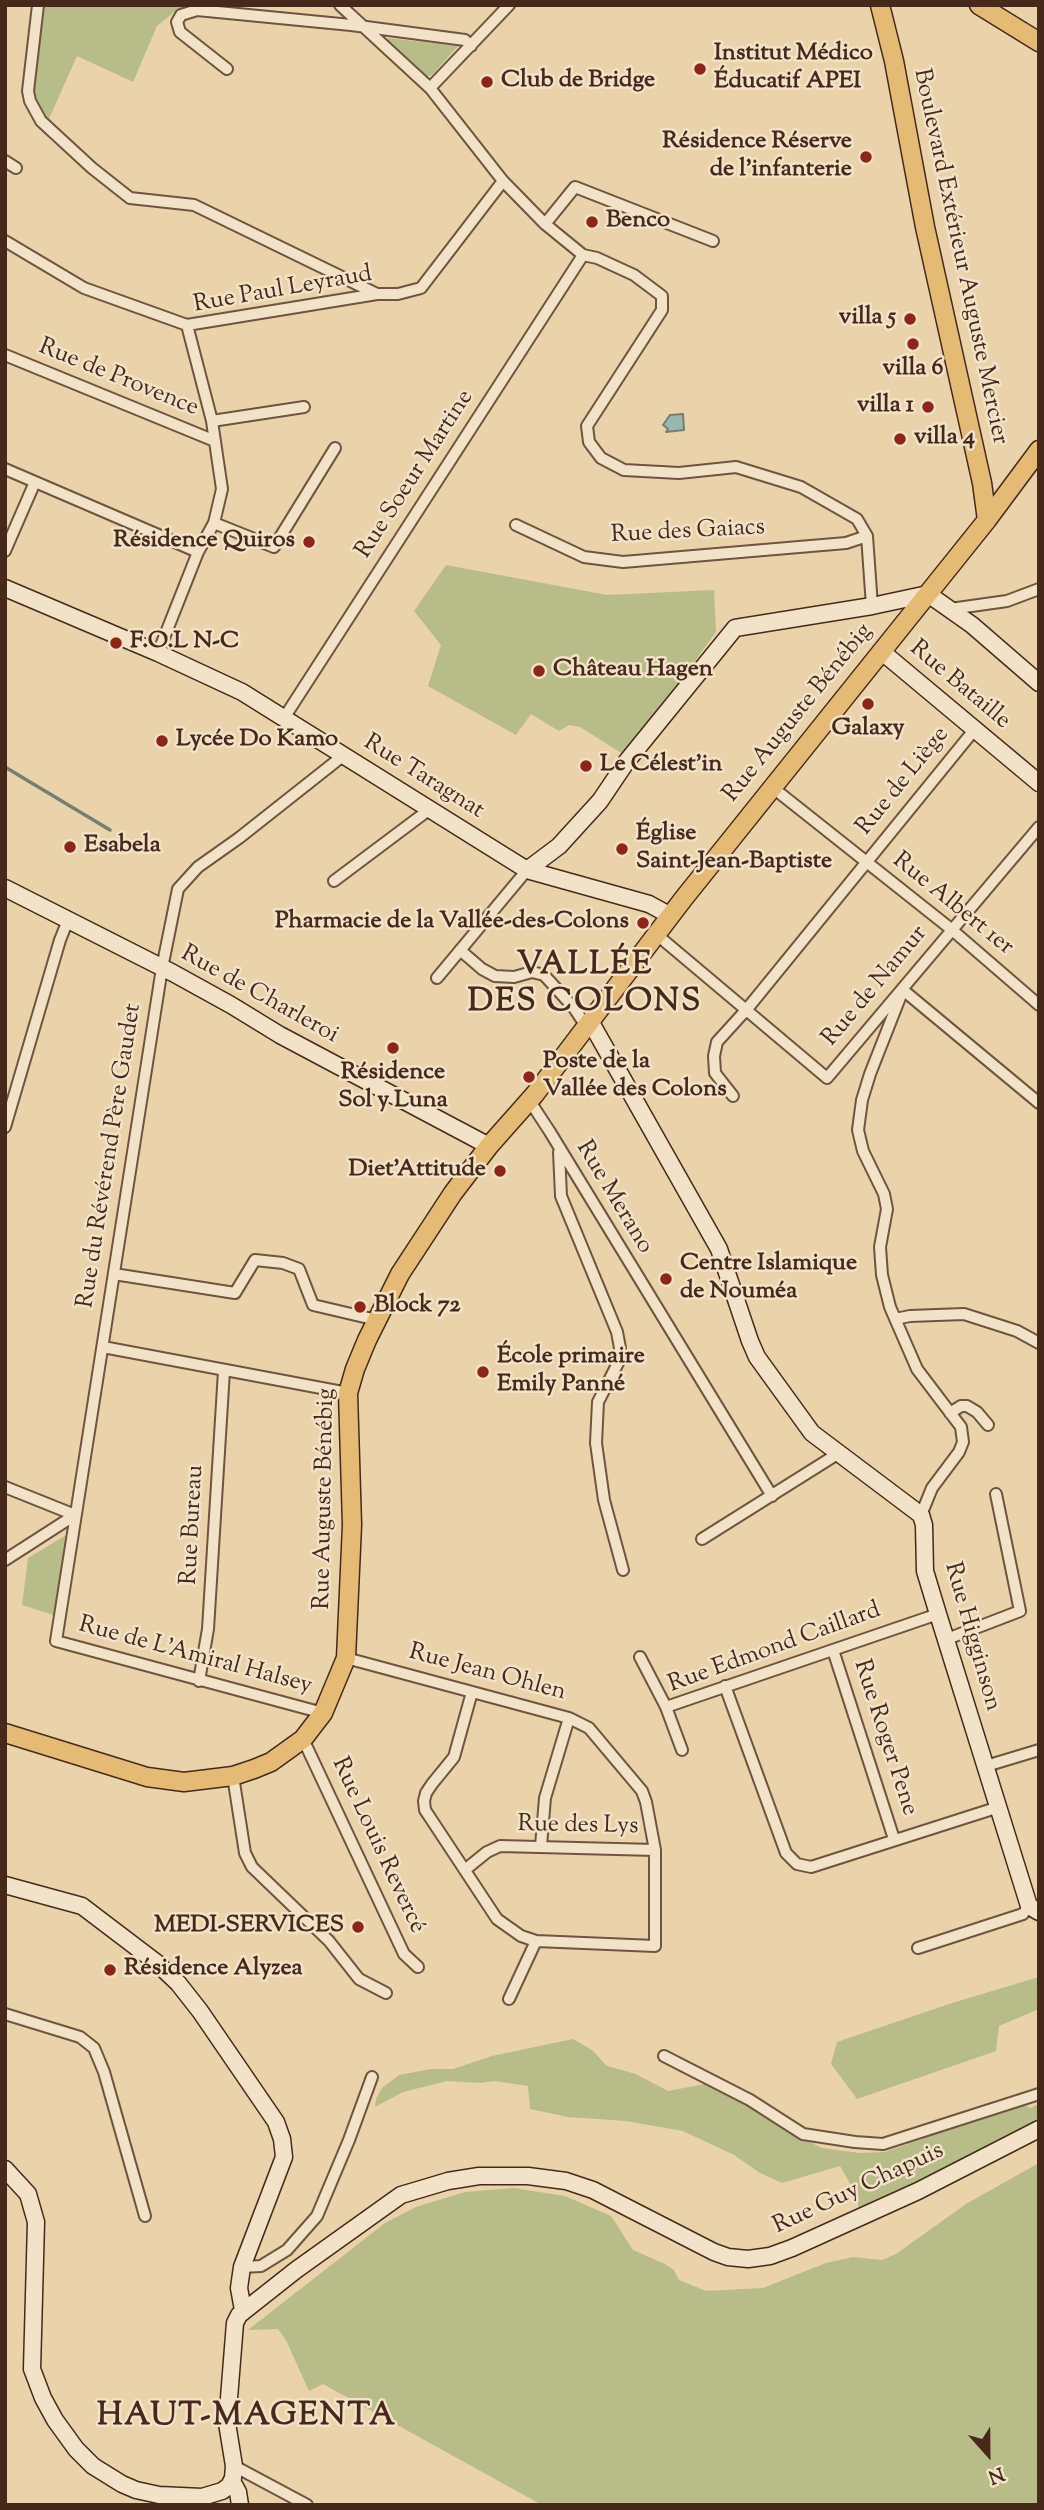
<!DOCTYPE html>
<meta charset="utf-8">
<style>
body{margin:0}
#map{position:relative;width:1044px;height:2510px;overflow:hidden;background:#ead3aa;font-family:"Sorts Mill Goudy",serif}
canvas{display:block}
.frame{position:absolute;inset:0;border:7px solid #46291b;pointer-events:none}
.north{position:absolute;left:953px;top:2419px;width:70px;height:70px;-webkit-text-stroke:5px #f1e2c8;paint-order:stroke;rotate:159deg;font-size:19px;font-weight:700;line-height:28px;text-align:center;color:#46291b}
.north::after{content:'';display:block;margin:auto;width:24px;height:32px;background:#46291b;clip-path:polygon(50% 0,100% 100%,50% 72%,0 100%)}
</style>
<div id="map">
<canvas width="1044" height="2510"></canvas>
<div class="frame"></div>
<div class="north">N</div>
</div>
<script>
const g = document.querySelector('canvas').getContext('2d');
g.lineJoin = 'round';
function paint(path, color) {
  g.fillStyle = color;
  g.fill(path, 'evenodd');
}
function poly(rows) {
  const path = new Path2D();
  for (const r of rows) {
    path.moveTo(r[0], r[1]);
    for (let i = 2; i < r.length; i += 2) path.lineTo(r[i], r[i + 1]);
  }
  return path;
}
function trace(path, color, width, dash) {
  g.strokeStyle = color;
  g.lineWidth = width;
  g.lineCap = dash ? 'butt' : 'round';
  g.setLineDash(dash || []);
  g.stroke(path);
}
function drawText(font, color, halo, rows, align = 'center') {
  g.font = font + ' "Sorts Mill Goudy",serif';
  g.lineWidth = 5;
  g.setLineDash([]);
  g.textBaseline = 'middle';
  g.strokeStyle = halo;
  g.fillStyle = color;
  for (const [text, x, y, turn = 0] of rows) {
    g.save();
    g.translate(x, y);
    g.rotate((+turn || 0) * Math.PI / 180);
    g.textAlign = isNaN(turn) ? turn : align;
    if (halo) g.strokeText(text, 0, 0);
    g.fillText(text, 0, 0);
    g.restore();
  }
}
const green = poly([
 [42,5,221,5,189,6,174,12,157,26,133,82,77,56,48,121,36,106,34,96],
 [388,38,458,46,432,75,426,77,386,40],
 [446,565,607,595,714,590,716,632,626,756,580,727,569,725,559,731,531,714,516,735,428,686,441,645,414,611],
 [68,1534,53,1615,22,1605,28,1558],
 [1039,1977,1039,2009,999,2026,996,2051,857,2099,831,2064,837,2042,952,2003],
 [573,2039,592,2050,607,2066,636,2074,668,2091,705,2084,737,2098,789,2132,822,2148,860,2153,885,2152,925,2138,927,2130,1020,2101,1030,2108,1039,2104,1039,2129,858,2218,858,2198,840,2166,782,2183,760,2173,734,2155,683,2131,626,2121,568,2117,530,2109,528,2086,494,2081,480,2083,447,2081,403,2092,375,2107,376,2099,382,2088,399,2075,431,2069,453,2069,492,2056],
 [1039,2163,1039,2505,542,2505,323,2384,309,2391,286,2340,278,2329,248,2330,385,2223,416,2207,465,2192,514,2188,565,2196,611,2216,633,2250,665,2264,674,2270,679,2280,706,2291,763,2288,826,2263,853,2257,882,2260,896,2254,966,2204]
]);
const water = poly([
 [683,414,684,430,666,432,668,429,663,425,670,415,683,414]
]);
const stream = poly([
 [5,767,110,830]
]);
const street = poly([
 [38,5,28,91,30,101,41,121,92,168,130,198,194,205,377,294],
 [340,5,430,88,503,181,545,224,583,255,597,258,634,275,662,296,662,310,587,426,589,442,601,458,624,470,679,473,736,467,801,487,857,519,867,536,872,606],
 [227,69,180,32,177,22,181,15,197,10,351,25,465,40,471,46],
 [430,88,509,5],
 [5,161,16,168],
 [545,224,575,187,713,241],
 [5,241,84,288,187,325],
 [5,355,215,441],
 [212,421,304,407],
 [5,469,198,552],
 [214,523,274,547,335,448],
 [516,525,584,557,623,562,846,543,867,536],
 [5,551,35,482],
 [950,609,1007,601,1039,589],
 [158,653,198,552,214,523,222,489,212,421,187,325,377,294,398,294,421,288,503,181],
 [284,718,583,255],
 [772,787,951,929,1039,1005],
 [334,881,430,809],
 [656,934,827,1078,1039,827],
 [460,950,482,969,495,976,514,977,532,972,544,975,574,1008,586,1026],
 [437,978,527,870],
 [903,990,870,1074,862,1100,858,1130,863,1151,884,1194,887,1209,880,1247,882,1275,890,1307,917,1369,961,1427,963,1442,959,1452,932,1488,921,1515],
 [903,990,1039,1103],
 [733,1096,715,1073,714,1056,717,1042,747,1009,975,729],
 [527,1102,533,1106,550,1132,772,1496],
 [5,1127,60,940,68,920],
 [559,1152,561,1196,617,1332,620,1348,618,1363,598,1402,596,1443,604,1500,623,1570],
 [114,1274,235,1293,255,1260,283,1263,299,1269,313,1305,377,1320],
 [895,1319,910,1316,964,1314,1017,1331,1039,1343],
 [103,1347,348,1393],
 [950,1413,961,1406,967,1406,977,1412,988,1425],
 [5,1487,75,1515],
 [702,1539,839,1453],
 [5,1560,75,1515],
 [947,1639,1020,1611,996,1494],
 [833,1650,894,1839],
 [640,1657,666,1707],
 [346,1658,569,1718,589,1728,642,1791,646,1802,655,1850,655,1946,536,1941,521,1936,497,1919,431,1819,425,1810,424,1801,426,1793,432,1784,454,1757,472,1692],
 [199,1681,208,1629,224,1371],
 [725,1686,786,1853,797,1864,811,1867,999,1807],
 [323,1713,56,1641,162,968,178,889,198,867,239,838,344,755],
 [303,1739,404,1954,418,1967],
 [682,1750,666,1707,938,1614],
 [986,1766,1039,1750],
 [233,1776,245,1853,252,1867,329,1941,359,1979,386,1993],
 [541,1846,545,1798,569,1718],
 [466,1869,487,1852,500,1846,655,1850],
 [918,1948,1023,1914,1029,1906],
 [509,1999,536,1941],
 [5,2014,80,2037,94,2048,104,2072,145,2216],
 [664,2056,750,2100,803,2134,855,2142,883,2144,1039,2094],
 [242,2267,261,2266,287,2250,317,2216,349,2140,372,2077],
 [234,2466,307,2505]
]);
const secondary = poly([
 [5,588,158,653,242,692,527,870,649,904,671,916],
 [881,651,1039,783],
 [527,870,559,846,600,801,627,761,735,628,872,606,928,594,972,625,1039,683],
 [5,888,173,973,231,1005,280,1035,489,1146],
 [590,1021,719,1249,750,1341,757,1357,812,1433,921,1515,924,1525,925,1571,938,1614,1029,1906,1039,1912],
 [5,1885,82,1906,157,1963,178,1983,200,2011,276,2122,282,2139,284,2157,242,2267,239,2288,243,2310],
 [5,2169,28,2194,36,2222,32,2369,43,2398,55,2420,76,2449,93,2466,122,2484,136,2490,159,2495,202,2497,222,2491,229,2486,233,2478,234,2466,227,2423,235,2323,239,2315,296,2270,401,2195,448,2181,479,2176,528,2176,566,2181,593,2190,714,2252,728,2257,748,2259,770,2256,792,2248,918,2191,1039,2129],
 [232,2481,238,2492,240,2505]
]);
const primary = poly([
 [880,5,894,61,925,227,982,483,987,520],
 [979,5,1039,42],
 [5,1733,147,1777,184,1782,233,1776,254,1769,271,1762,303,1739,323,1713,346,1658,352,1525,348,1393,355,1369,367,1340,400,1274,453,1193,489,1146,535,1094,684,898,987,520,1039,450]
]);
const markers = [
 [700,69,7,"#8f2418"],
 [487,82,7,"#8f2418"],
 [866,157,7,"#8f2418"],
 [592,222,7,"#8f2418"],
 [910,319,7,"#8f2418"],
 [913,344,7,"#8f2418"],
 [928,407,7,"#8f2418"],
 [900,439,7,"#8f2418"],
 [309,542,7,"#8f2418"],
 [116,643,7,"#8f2418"],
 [539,671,7,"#8f2418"],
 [868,704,7,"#8f2418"],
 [162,741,7,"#8f2418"],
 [586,766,7,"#8f2418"],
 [70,847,7,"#8f2418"],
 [622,849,7,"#8f2418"],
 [643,923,7,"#8f2418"],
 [393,1048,7,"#8f2418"],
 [529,1077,7,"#8f2418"],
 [500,1171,7,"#8f2418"],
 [666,1279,7,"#8f2418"],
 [360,1307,7,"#8f2418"],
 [483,1372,7,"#8f2418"],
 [358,1927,7,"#8f2418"],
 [110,1970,7,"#8f2418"]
];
const poiNames = [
 ["Institut Médico",714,55],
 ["Éducatif APEI",714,83],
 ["Club de Bridge",501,82],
 ["Résidence Réserve",852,143,"right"],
 ["de l'infanterie",852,171,"right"],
 ["Benco",606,222],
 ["villa 5",896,319,"right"],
 ["villa 6",913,370,"center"],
 ["villa 1",914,407,"right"],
 ["villa 4",914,439],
 ["Résidence Quiros",295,542,"right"],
 ["F.O.L N-C",130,643],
 ["Château Hagen",553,671],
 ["Galaxy",868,730,"center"],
 ["Lycée Do Kamo",176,741],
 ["Le Célest'in",600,766],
 ["Église",636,835],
 ["Saint-Jean-Baptiste",636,863],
 ["Esabela",84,847],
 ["Pharmacie de la Vallée-des-Colons",629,923,"right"],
 ["Poste de la",543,1063],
 ["Vallée des Colons",543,1091],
 ["Résidence",393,1074,"center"],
 ["Sol y Luna",393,1102,"center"],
 ["Diet'Attitude",486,1171,"right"],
 ["Centre Islamique",680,1265],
 ["de Nouméa",680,1293],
 ["Block 72",374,1307],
 ["École primaire",497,1358],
 ["Emily Panné",497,1386],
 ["MEDI-SERVICES",344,1927,"right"],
 ["Résidence Alyzea",124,1970]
];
const streetNames = [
 ["Boulevard Extérieur Auguste Mercier",959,257,78],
 ["Rue Paul Leyraud",283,291,-10],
 ["Rue de Provence",118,379,22],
 ["Rue Soeur Martine",416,475,-57],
 ["Rue des Gaiacs",688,533,-3],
 ["Rue Bataille",959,686,40],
 ["Rue Auguste Bénébig",799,714,-51],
 ["Rue Taragnat",423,778,32],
 ["Rue de Liège",904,782,-51],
 ["Rue Albert 1er",952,905,39],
 ["Rue de Namur",876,987,-50],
 ["Rue de Charleroi",259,996,29],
 ["Rue du Révérend Père Gaudet",111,1156,-81],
 ["Rue Merano",613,1198,59],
 ["Rue Auguste Bénébig",326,1499,-89],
 ["Rue Bureau",194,1525,-87],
 ["Rue Higginson",971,1637,74],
 ["Rue Edmond Caillard",775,1649,-20],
 ["Rue de L'Amiral Halsey",195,1657,15],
 ["Rue Jean Ohlen",487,1674,15],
 ["Rue Roger Pene",884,1738,72],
 ["Rue des Lys",578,1827,1],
 ["Rue Louis Revercé",377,1846,65],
 ["Rue Guy Chapuis",859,2190,-25]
];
const districtNames = [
 ["VALLÉE",585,968],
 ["DES COLONS",585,1005],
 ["HAUT-MAGENTA",247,2419]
];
paint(green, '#b7bc88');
paint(water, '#98b7ae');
trace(water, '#777e73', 2);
trace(stream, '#777e73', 3.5);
trace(street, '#6f543f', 14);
trace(secondary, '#46291b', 19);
trace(primary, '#46291b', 21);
trace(street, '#f1e2c8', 10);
trace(secondary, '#f1e2c8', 16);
trace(primary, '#e5ba75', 18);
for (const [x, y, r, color] of markers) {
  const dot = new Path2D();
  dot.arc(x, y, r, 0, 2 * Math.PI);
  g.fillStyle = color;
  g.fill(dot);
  trace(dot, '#f1e2c8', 2.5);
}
drawText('bold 24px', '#46291b', '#f1e2c8', poiNames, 'left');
drawText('24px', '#46291b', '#f1e2c8', streetNames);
g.letterSpacing = '2px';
drawText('bold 32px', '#46291b', '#f1e2c8', districtNames);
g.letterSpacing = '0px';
</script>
